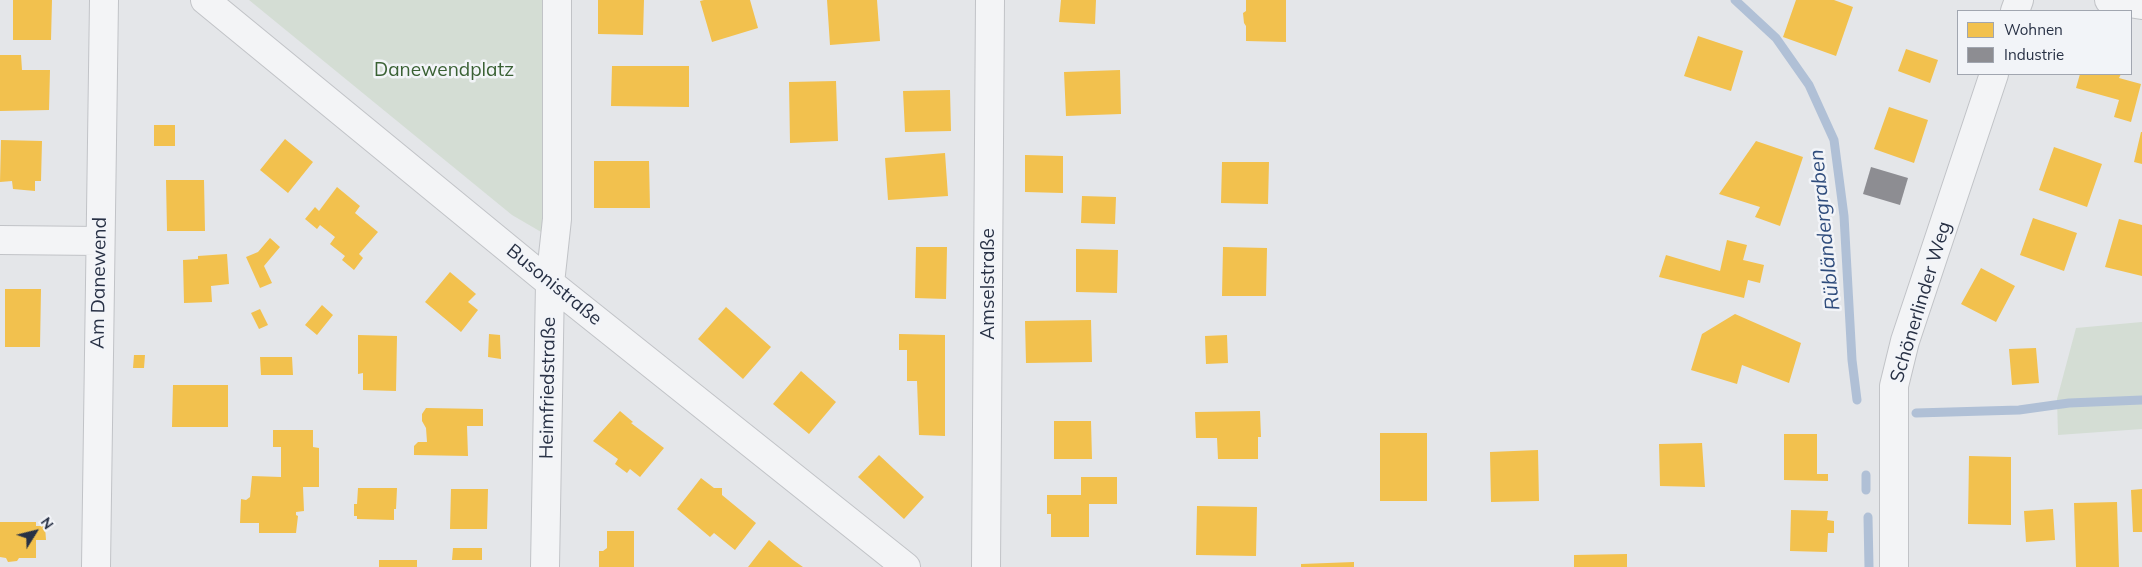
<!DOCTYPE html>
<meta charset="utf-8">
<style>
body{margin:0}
#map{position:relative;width:2142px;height:567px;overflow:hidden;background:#e4e6e9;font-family:Mulish,sans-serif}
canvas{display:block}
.legend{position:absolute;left:1957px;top:10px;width:175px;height:65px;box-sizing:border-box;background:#f2f4f8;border:1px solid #a1a6b0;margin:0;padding:6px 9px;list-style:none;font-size:15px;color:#283145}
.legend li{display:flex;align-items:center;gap:10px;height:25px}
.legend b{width:25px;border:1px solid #a1a6b0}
.north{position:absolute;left:10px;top:507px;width:50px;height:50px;-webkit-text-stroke:4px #f2f4f8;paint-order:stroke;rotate:54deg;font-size:14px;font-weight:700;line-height:20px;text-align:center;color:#283145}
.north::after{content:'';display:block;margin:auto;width:18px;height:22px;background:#283145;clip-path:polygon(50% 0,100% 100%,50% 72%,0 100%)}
</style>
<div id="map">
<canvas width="2142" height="567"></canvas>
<ul class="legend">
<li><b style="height:14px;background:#f2c14e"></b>Wohnen</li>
<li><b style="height:14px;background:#8d8d92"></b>Industrie</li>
</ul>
<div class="north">N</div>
</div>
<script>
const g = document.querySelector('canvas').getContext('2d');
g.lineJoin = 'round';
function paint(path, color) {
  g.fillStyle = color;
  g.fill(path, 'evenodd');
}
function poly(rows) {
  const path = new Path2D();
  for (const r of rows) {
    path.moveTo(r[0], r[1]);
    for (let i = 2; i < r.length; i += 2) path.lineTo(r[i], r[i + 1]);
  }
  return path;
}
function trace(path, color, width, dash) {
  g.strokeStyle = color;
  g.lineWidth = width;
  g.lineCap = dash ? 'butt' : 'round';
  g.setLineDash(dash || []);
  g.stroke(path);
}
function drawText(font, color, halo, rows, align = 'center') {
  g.font = font + ' Mulish,sans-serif';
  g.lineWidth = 5;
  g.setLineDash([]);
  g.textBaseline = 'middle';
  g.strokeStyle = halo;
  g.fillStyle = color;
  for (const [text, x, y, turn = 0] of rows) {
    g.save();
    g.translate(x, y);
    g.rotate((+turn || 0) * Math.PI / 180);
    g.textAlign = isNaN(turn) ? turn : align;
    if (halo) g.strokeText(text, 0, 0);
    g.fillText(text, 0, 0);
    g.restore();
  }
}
const green = poly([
 [249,0,548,0,548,236,512,215],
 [2142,322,2142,429,2058,435,2057,399,2076,328]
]);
const homes = poly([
 [13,0,52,0,51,40,13,40],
 [598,0,644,0,643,35,598,34],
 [704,0,750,0,758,28,712,42,700,1],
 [827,0,877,0,880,41,830,45],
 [1061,0,1096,0,1095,24,1059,22],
 [1246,0,1286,0,1286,42,1246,41,1246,26,1244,23,1243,13,1246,11],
 [1796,0,1834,0,1853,7,1836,56,1783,37],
 [1698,36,1743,51,1731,91,1684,76],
 [1906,49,1938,60,1930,83,1898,71],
 [0,55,21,55,22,70,50,70,49,110,0,111],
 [612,66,689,66,689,107,611,106],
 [1120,70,1121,114,1066,116,1064,72],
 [2080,74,2121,74,2119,78,2141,84,2131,122,2114,117,2119,100,2076,88],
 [836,81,838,141,790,143,789,82],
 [950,90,951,131,905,132,903,91],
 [1889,107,1928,120,1914,163,1874,149],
 [154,125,175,125,175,146,154,146],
 [2141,132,2142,132,2142,164,2134,162],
 [285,139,313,162,288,193,260,170],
 [1,140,42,141,41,181,35,181,35,191,13,189,12,181,0,182],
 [1756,141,1803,157,1780,226,1755,217,1760,207,1719,194],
 [2054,147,2102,164,2087,207,2039,190],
 [945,153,948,196,888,200,885,158],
 [1025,155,1063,156,1063,193,1025,192],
 [594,161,649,161,650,208,594,208],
 [1222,162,1269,162,1268,204,1221,203],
 [166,180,204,180,205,231,167,231],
 [337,187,360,206,355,213,378,232,359,254,363,258,354,270,342,260,345,256,330,244,335,237,320,225,317,229,305,219,315,207,319,211],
 [1082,196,1116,197,1115,224,1081,223],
 [2033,218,2077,233,2064,271,2020,255],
 [2119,219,2142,225,2142,276,2105,267],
 [270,238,280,247,264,266,272,283,260,288,246,257,258,252],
 [1727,240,1747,245,1743,260,1764,265,1760,283,1748,280,1744,298,1659,277,1666,255,1720,271],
 [916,247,947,247,946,299,915,298],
 [1223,247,1267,248,1266,296,1222,296],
 [1076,249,1118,250,1117,293,1076,292],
 [227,254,229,284,211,286,212,302,184,303,183,260,198,259,198,256],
 [1981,268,2015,286,1996,322,1961,304],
 [450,272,476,294,468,302,478,310,461,332,425,302],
 [5,289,41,289,40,347,5,347],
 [322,305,333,315,317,335,305,325],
 [726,307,771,347,743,379,698,339],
 [260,309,268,325,259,329,251,313],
 [1735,314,1801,343,1789,383,1742,365,1737,384,1691,370,1702,334],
 [1091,320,1092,362,1026,363,1025,321],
 [489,334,500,335,501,359,488,357],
 [899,334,945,335,945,436,919,435,917,381,907,381,907,350,899,350],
 [358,335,397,336,396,391,363,390,363,373,358,374],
 [1227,335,1228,363,1206,364,1205,336],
 [2036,348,2039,383,2012,385,2009,349],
 [134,355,145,355,144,368,133,368],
 [260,357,292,357,293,375,261,375],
 [801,371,836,402,809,434,773,404],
 [173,385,228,385,228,427,172,427],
 [426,408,483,409,483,426,467,426,468,456,414,455,414,446,418,442,427,442,426,428,422,421,422,414],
 [620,411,633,422,631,423,664,448,640,477,630,469,627,473,615,464,618,459,593,441],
 [1260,411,1261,437,1258,437,1258,459,1218,459,1217,438,1196,438,1195,412],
 [1054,421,1091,421,1092,459,1054,459],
 [273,430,313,430,313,447,319,448,319,487,303,487,304,511,296,512,296,515,298,516,296,533,259,533,259,523,240,523,241,499,246,500,250,497,252,476,281,477,281,447,273,447],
 [1380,433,1427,433,1427,501,1380,501],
 [1784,434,1817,434,1817,474,1828,474,1828,481,1784,480],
 [1702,443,1705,487,1660,486,1659,444],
 [1538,450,1539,501,1491,502,1490,452],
 [879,455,924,497,904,519,858,477],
 [1969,456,2011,457,2011,525,1968,524],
 [1081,477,1117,477,1117,504,1089,504,1089,537,1051,537,1051,514,1047,514,1047,495,1081,495],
 [701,478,714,488,722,488,722,495,756,523,735,550,714,533,710,537,677,509],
 [358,488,397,488,396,509,394,509,394,520,357,519,357,516,354,516,354,504,357,504],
 [451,489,488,489,487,529,450,529],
 [2142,489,2142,532,2133,532,2131,490],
 [2117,502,2119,567,2076,567,2074,503],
 [1197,506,1257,507,1256,556,1196,555],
 [2053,509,2055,540,2026,542,2024,511],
 [1791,510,1828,511,1827,520,1834,521,1834,533,1828,533,1827,552,1790,551],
 [0,522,36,522,36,526,45,526,46,540,36,540,36,558,19,558,17,561,8,562,6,558,0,557],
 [607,531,634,531,634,567,599,567,599,551,603,551,607,548],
 [769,540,793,560,803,567,748,567],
 [453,548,482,548,482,560,452,560],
 [1627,554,1627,567,1574,567,1574,555],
 [379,560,417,560,417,567,379,567],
 [1354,562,1354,567,1301,567,1301,564]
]);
const industry = poly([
 [1871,167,1908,178,1900,205,1863,194]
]);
const stream = poly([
 [1735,0,1776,38,1809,85,1834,140,1844,216,1852,360,1857,400],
 [1916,413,2019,410,2069,403,2142,400],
 [1866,475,1866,490],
 [1868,517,1869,567]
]);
const minor = poly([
 [205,0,550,283,906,567],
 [2109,0,2142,5],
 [2015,11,2019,0],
 [0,240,99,241],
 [96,567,104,0],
 [545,567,550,283,557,219,557,0],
 [986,567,990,0],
 [1894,567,1894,386,1905,341,1994,74]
]);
const parkNames = [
 ["Danewendplatz",444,70]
];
const streetNames = [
 ["Am Danewend",99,283,-89],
 ["Amselstraße",988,284,-90],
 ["Busonistraße",554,285,39],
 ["Schönerlinder Weg",1921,302,-73],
 ["Heimfriedstraße",548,388,-89]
];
const waterNames = [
 ["Rübländergraben",1825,230,-96]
];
paint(green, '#d4ddd4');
paint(homes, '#f2c14e');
paint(industry, '#8d8d92');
trace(stream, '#b0c0d6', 9);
trace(minor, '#c1c3c7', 30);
trace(minor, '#f3f4f6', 28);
drawText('19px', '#3a6134', '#f2f4f8', parkNames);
drawText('19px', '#283145', '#f2f4f8', streetNames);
drawText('italic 20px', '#2f4c7c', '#f2f4f8', waterNames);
</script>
